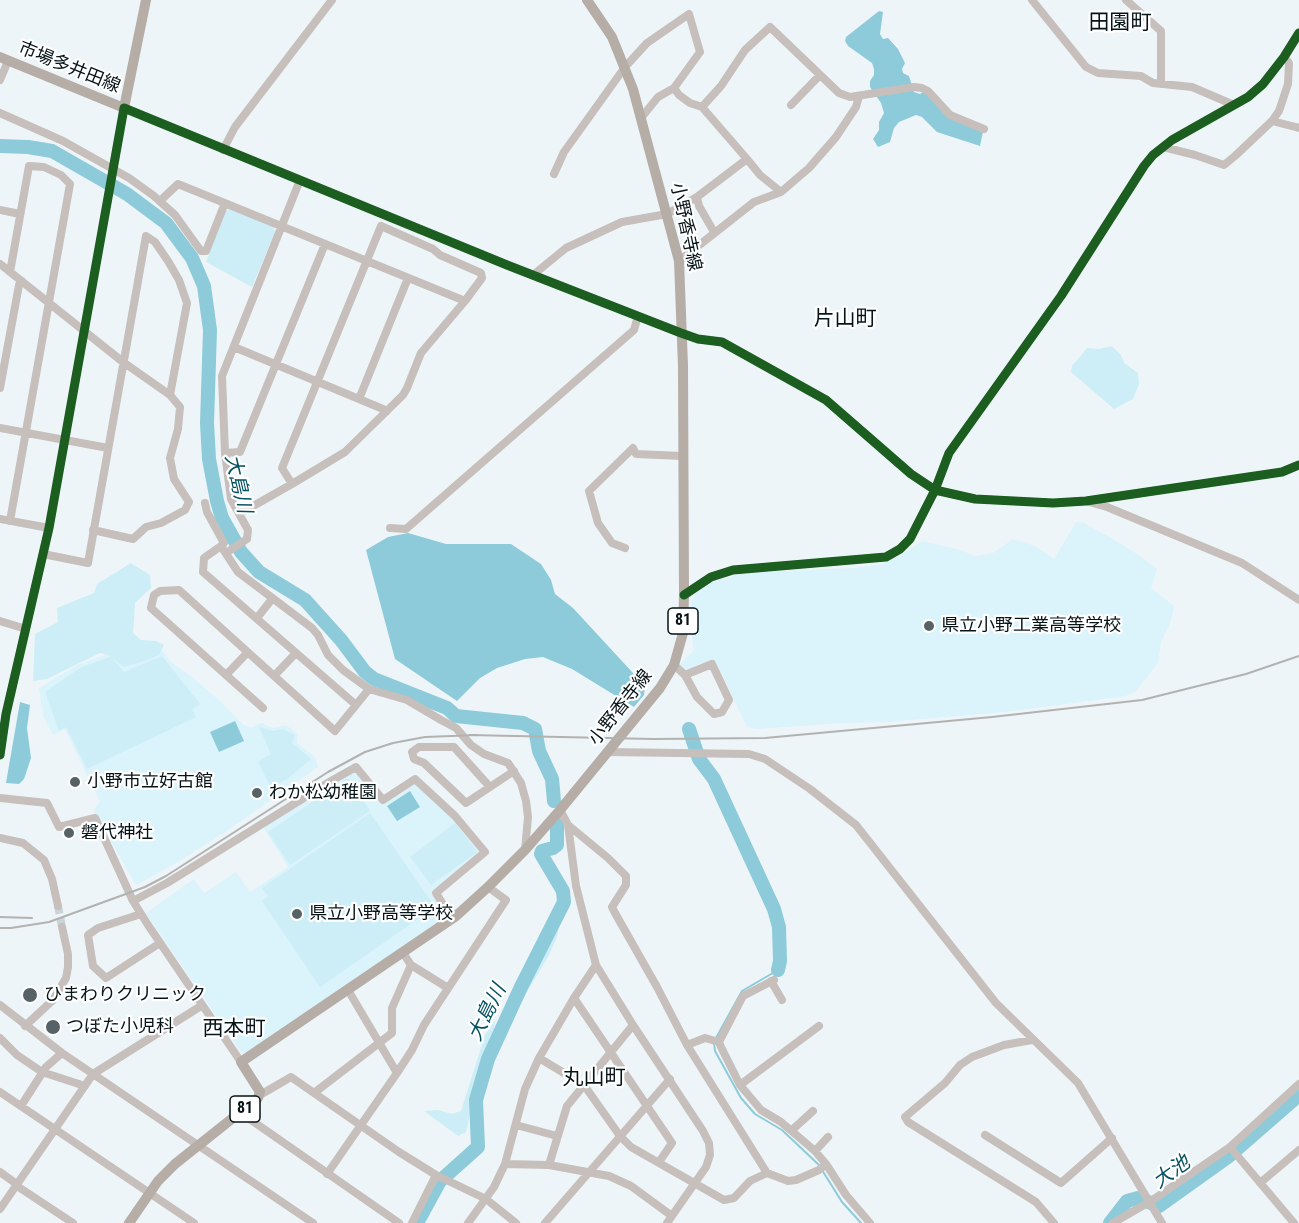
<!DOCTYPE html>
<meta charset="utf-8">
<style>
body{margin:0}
canvas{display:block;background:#edf5f8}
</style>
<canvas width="1299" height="1223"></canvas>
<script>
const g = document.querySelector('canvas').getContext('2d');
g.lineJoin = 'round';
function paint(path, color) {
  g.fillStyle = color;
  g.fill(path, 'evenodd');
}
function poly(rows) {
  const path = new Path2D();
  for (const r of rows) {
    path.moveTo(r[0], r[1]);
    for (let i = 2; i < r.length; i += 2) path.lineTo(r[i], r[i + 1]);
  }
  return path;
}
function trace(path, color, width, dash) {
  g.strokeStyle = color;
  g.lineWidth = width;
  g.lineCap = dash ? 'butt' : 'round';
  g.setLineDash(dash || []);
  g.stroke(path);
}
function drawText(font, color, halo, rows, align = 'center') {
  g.font = font + ' "Roboto Condensed","Noto Sans JP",sans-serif';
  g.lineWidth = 4.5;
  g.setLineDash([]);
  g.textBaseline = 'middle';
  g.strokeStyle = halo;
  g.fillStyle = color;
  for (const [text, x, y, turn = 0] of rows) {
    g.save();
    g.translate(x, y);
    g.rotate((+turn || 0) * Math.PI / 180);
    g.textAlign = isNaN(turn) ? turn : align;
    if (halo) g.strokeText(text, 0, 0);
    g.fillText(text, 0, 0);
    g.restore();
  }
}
const built = poly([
 [1076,522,1084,523,1111,538,1137,554,1157,569,1151,588,1174,606,1170,624,1161,642,1158,663,1136,691,1126,696,1004,712,886,722,843,723,756,729,747,727,716,662,710,661,688,671,681,667,680,664,694,650,691,631,688,628,690,602,697,593,710,583,743,573,855,568,882,564,900,556,922,541,957,549,976,556,993,553,1013,539,1035,546,1054,559],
 [161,649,171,662,192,677,220,701,245,726,252,727,261,723,273,728,286,725,298,734,297,743,315,757,318,767,222,834,178,862,136,885,93,810,100,802,65,729,53,735,43,716,39,688,77,665,111,653],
 [349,773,357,774,384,803,416,781,454,817,482,852,432,891,442,908,450,915,248,1054,241,1052,146,913,194,879,204,893,236,872,250,892,288,867,263,827]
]);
const green = poly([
 [230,209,273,226,275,232,252,287,206,262,225,212],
 [1112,346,1121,355,1124,363,1138,373,1139,384,1133,399,1114,409,1071,372,1072,366,1087,348,1099,349],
 [131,563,150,575,151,588,135,603,133,633,141,640,156,641,164,645,159,655,148,660,124,667,112,658,124,672,162,656,200,704,192,709,196,717,87,769,66,727,59,731,45,692,80,668,112,656,100,653,47,679,33,681,35,634,58,622,57,608,94,593,97,584],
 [259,727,273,731,283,729,295,735,292,743,311,759,287,779,271,787,258,762,271,754],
 [348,778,370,811,290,865,268,832],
 [370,813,435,907,320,987,262,901,268,896,262,888],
 [455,823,477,852,431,885,410,857],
 [556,922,559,926,557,937,549,955,520,1004,528,979],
 [495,1020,494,1033,481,1066,466,1132,458,1136,424,1111,438,1110,452,1114,461,1111,485,1035]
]);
const water = poly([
 [879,11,883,12,880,34,883,39,888,38,898,49,905,63,902,69,903,73,909,76,914,92,920,94,924,91,951,119,983,132,980,146,937,132,922,117,916,115,899,122,894,128,890,142,878,147,873,139,879,130,879,122,884,113,881,103,870,87,870,81,874,75,874,69,872,63,848,46,845,41,846,37],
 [408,533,446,544,511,544,541,564,551,580,555,594,573,608,645,686,644,695,634,707,572,669,543,657,525,659,497,668,480,678,457,701,395,659,366,550,388,537],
 [20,702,30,705,27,728,31,758,24,779,19,784,6,783],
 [235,721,244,741,219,752,210,732],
 [410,791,420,807,397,821,387,806]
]);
const stream = poly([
 [716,1038,742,991,778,970],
 [714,1043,715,1051,741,1098,755,1114,782,1130,819,1165],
 [822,1170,842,1202,861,1223]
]);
const river = poly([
 [0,146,28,147,52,151,127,194,166,223,192,258,204,286,210,330,207,423,209,459,217,501,222,518,241,552,259,572,305,600,341,640,365,672,374,679,447,708,456,716,523,723,535,729,539,751,552,779,554,801],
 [689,729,699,759,714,779,774,909,779,927,780,961,778,970],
 [417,1223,440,1181,478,1147,476,1100,488,1059,521,987,564,902,563,891,541,854,542,851,553,848,557,845,557,820],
 [1110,1223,1127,1201,1138,1198,1159,1206,1229,1156,1299,1095]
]);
const minorTunnel = poly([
 [58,906,62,927]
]);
const minor = poly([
 [1032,0,1086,67,1098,73,1141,76,1153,83,1192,87,1234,105],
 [1126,0,1161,31,1161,84],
 [0,80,8,61],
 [791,105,820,75],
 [702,107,721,86,745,50,770,27,839,93,850,97,914,87,922,88,928,91,950,115,984,129],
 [0,113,63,141,129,178,154,196,175,215,201,251,206,251,225,203],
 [1272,121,1299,128],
 [1163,147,1195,155,1224,165,1235,156,1272,121,1279,111,1288,84,1289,63,1284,57],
 [223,150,235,127,332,0],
 [747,159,760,175,781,192],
 [554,174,564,152,625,67,647,43,689,14,700,52,674,88],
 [697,197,699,206,714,232],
 [160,201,178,184,465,301],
 [0,210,20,214],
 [679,261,754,202,781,192,809,168,836,137,856,107,859,96],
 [0,264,123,362,170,395,180,407,178,429,170,458,174,479,189,502,185,510,161,523,146,527,133,539,93,530],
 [10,272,29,166,44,167,61,175,70,184,10,521],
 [533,275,566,248,622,222,667,214,697,197,747,159,702,107,690,103,679,95,674,88,658,97,641,118],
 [234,347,383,409,386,412],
 [0,388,19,285,22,281],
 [359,399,408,278],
 [0,428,108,448],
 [225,453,240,452,325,244],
 [1089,502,1107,507,1242,563,1299,600],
 [205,503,207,512,224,543,221,546,238,572,312,628,318,635,328,655,343,670,369,689,407,700,441,720,456,728,471,745,484,754,508,763,521,783,526,801,528,817,525,850],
 [239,514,292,484,345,452,403,395,407,388,421,353,465,301,482,278,481,273,440,255,433,249,381,226,282,468,292,484],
 [0,519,49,528],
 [390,528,406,529,634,330,638,316],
 [221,546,204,558,203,572,356,705],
 [625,548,612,543,598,523,589,491,633,448,636,454,682,456],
 [226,553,247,539,248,530,231,499,225,453,222,376,300,180],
 [43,554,88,563,146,236,155,242,168,261,179,280,187,303,170,395],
 [684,595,711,577,733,570,886,557,900,549,910,539,935,490,949,453,1061,296,1144,166,1153,155,1172,140,1248,97,1263,84,1284,57,1299,33],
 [257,618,272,599],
 [0,621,26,629],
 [674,665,685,675,697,697,714,714,722,712,729,700,712,664,685,675],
 [226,675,247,653],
 [274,676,295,654],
 [263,708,151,608,154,595,160,591,179,590,335,731,369,689],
 [608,752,749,754,765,759,810,789,856,825,996,1003,1078,1083,1162,1223],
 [0,755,6,714,49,528,124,108,507,265,681,333,698,339,722,342,826,400,911,474,935,490,975,499,1053,503,1086,501,1282,472,1299,465],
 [489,786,454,747,419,747,412,752,414,759,424,763,466,803,514,771],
 [0,798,47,803,59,827,95,818,133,901,148,925,241,1062],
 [560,810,568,825,576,886,596,965,633,1025,703,1131,709,1143,710,1155,706,1167,667,1223],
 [568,825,608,858,626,876,626,885,612,907,615,913,657,987,687,1045,767,1173],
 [0,838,23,843,44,860,52,879,58,906],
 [133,901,167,883,331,781,356,767,383,800,415,779,455,816,485,852,436,893,444,906,456,916],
 [141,914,98,928,88,935,93,966,106,978,160,943],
 [403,953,411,965,448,988],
 [774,980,743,996,719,1042,721,1047,740,1085,761,1110,781,1122,815,1151,826,1164,846,1195,870,1223],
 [771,981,782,1000],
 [574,998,672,1143,659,1162],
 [0,1005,62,1053,313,1223],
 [25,1026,53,1000,66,978,68,967,68,954,62,927],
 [0,1038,17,1055,42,1072,85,1086],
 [1032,1040,1004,1045,972,1057,960,1065,945,1083,905,1117,908,1122,1036,1202,1054,1223],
 [687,1045,705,1038,719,1042],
 [539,1058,584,1085,620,1136,631,1147,724,1200,734,1198,750,1181,767,1173,788,1181,796,1180,819,1170,826,1164],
 [397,1073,412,1050,424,1025,506,900,488,887],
 [740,1085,819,1026],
 [0,1092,194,1223],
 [314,1093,392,1033,392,1008,411,965],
 [260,1095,291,1077,399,1152,436,1175,486,1199,516,1223],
 [21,1106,46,1067,62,1053],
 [241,1113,399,1223],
 [516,1125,557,1136],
 [792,1130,813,1111],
 [985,1135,1061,1183,1112,1138],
 [1230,1147,1294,1223],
 [815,1151,828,1137],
 [505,1164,549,1165,609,1176,631,1186,672,1216],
 [549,1165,567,1106,633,1025],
 [0,1172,18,1185],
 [327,1174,397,1073,348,990],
 [1260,1183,1299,1150],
 [17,1186,73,1223],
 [0,1209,93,1074,201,1006],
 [412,1223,436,1175],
 [468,1223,494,1187,505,1164,525,1089,539,1058,574,998,596,965],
 [545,1223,670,1079],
 [1113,1223,1151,1201,1230,1147,1299,1084]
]);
const major = poly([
 [0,57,124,108,146,0],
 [129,1223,158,1181,175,1164,258,1098,260,1092,241,1062,456,916,488,887,525,850,560,810,660,688,674,665,683,633,684,595,683,366,679,261,633,89,612,37,587,0]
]);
const rail = poly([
 [469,735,653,739,765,738,992,717,1142,700,1246,674,1299,656],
 [0,917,32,918],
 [0,928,11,928,49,922,145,887,166,876,328,772,365,752,393,743,425,737,478,735]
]);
const cycleway = poly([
 [684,595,711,577,733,570,886,557,900,549,910,539,935,490,949,453,1061,296,1144,166,1153,155,1172,140,1248,97,1263,84,1284,57,1299,33],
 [0,755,6,714,49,528,124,108,507,265,681,333,698,339,722,342,826,400,911,474,935,490,975,499,1053,503,1086,501,1282,472,1299,465]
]);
const markers = [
 [929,626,6,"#576266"],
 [75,782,6,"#576266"],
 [257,793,6,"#576266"],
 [69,833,6,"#576266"],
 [297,914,6,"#576266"],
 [30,995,8,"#576266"],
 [53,1027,8,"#576266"]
];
const shields = [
 [683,621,30],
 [245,1109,30]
];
const shieldNames = [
 ["81",683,621],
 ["81",245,1109]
];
const streetNames = [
 ["市場多井田線",69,68,22],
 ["小野香寺線",685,227,78],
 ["小野香寺線",621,708,-52]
];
const poiNames = [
 ["県立小野工業高等学校",941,626],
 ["小野市立好古館",87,782],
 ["わか松幼稚園",269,793],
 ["磐代神社",81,833],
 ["県立小野高等学校",309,914],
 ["ひまわりクリニック",44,995],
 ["つぼた小児科",66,1027]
];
const waterNames = [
 ["大島川",237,484,77],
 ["大島川",488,1013,-64],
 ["大池",1172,1173,-36]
];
const quarterNames = [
 ["田園町",1120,24],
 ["片山町",845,320],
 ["西本町",234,1030],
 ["丸山町",594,1079]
];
paint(built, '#dbf3fa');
paint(green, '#cdeef7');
paint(water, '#8dcbda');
trace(stream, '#8dcbda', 2);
trace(river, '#8dcbda', 14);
trace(minorTunnel, '#cad3d6', 8, [8, 4]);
trace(minor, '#c6bfbb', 8);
trace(major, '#b6ada7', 10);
trace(rail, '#b2b2b1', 2);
trace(cycleway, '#1b5e20', 9);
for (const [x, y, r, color] of markers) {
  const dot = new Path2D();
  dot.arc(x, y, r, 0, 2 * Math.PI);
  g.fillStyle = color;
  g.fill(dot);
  trace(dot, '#fff', 2);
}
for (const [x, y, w] of shields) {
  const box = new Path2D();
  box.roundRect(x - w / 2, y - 13, w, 26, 4.5);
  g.fillStyle = '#fff';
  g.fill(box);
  trace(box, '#061317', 1.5);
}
drawText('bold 16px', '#061317', null, shieldNames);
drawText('18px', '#061317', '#fff', streetNames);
drawText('18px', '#061317', '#fff', poiNames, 'left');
drawText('italic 20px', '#045261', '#fff', waterNames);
drawText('21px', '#061317', '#fff', quarterNames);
</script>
